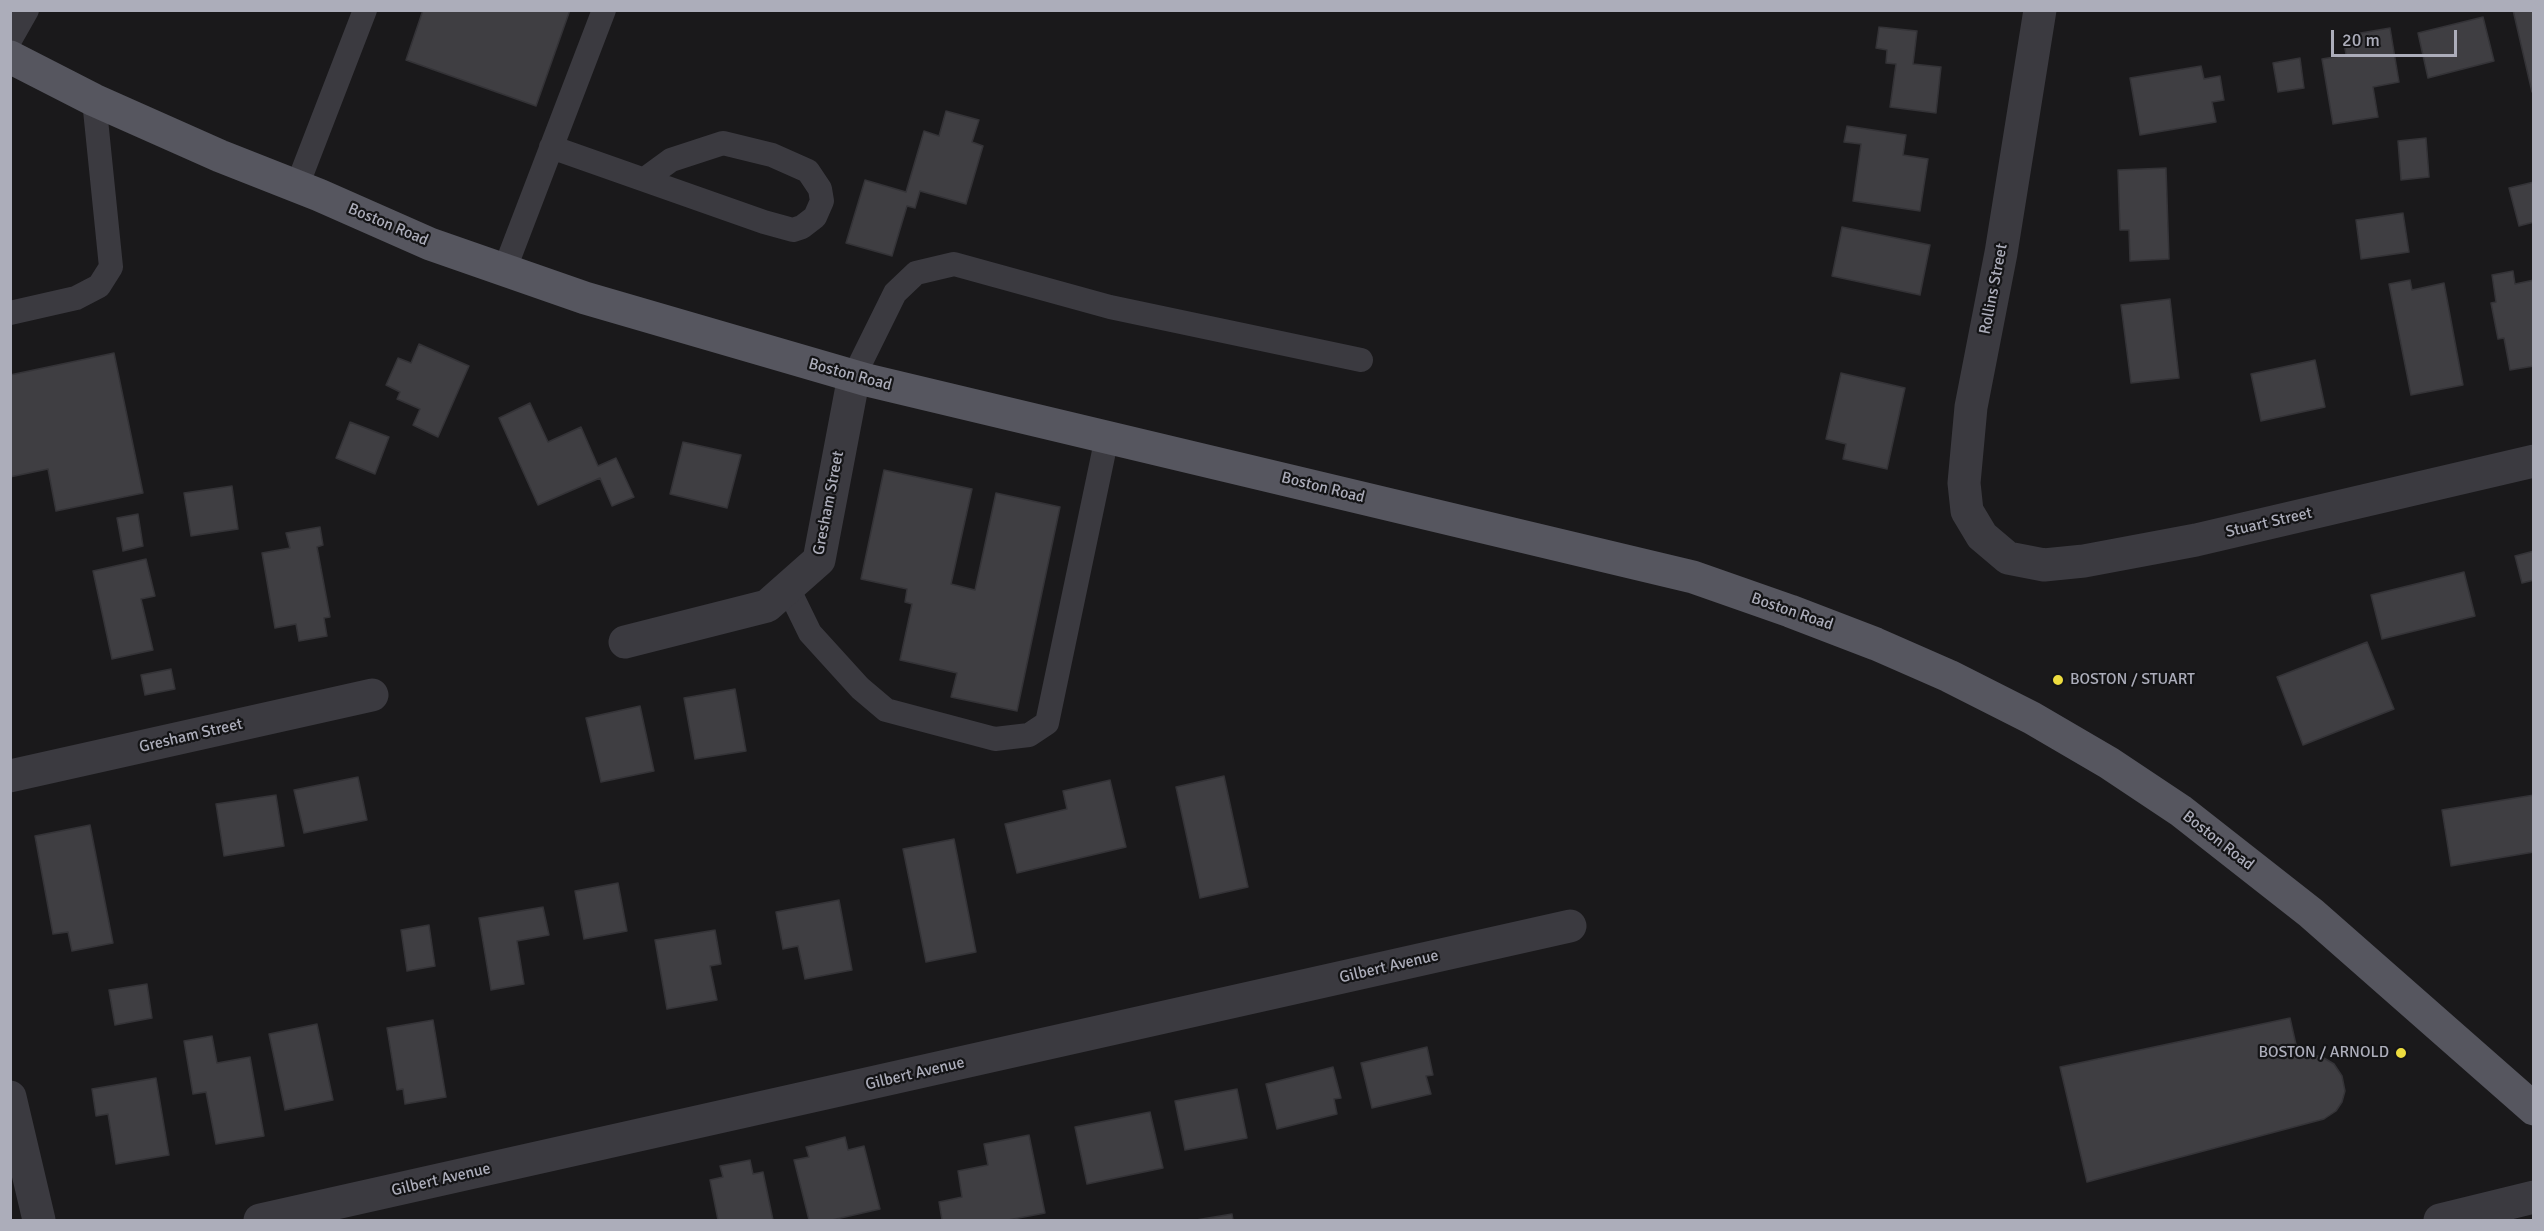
<!DOCTYPE html>
<style>
body{margin:0}
#map{position:relative;width:2544px;height:1231px;overflow:hidden;background:#1a191b;font-family:Signika,sans-serif}
canvas{display:block}
.frame{position:absolute;inset:0;border:12px solid #acadba;pointer-events:none}
.scale{position:absolute;left:2331px;top:30px;width:126px;height:27px;box-sizing:border-box;border:3px solid #acadba;border-top:0;padding-left:8px;font-size:18px;line-height:21px;white-space:nowrap;color:#acadba;-webkit-text-stroke:4px #141416;paint-order:stroke}
</style>
<div id="map">
<canvas width="2544" height="1231"></canvas>
<div class="frame"></div>
<div class="scale">20 m</div>
</div>
<script>
const g = document.querySelector('canvas').getContext('2d');
g.lineJoin = 'round';
function paint(path, color) {
  g.fillStyle = color;
  g.fill(path, 'evenodd');
}
function poly(rows) {
  const path = new Path2D();
  for (const r of rows) {
    path.moveTo(r[0], r[1]);
    for (let i = 2; i < r.length; i += 2) path.lineTo(r[i], r[i + 1]);
  }
  return path;
}
function trace(path, color, width, dash) {
  g.strokeStyle = color;
  g.lineWidth = width;
  g.lineCap = dash ? 'butt' : 'round';
  g.setLineDash(dash || []);
  g.stroke(path);
}
function drawText(font, color, halo, rows, align = 'center') {
  g.font = font + ' Signika,sans-serif';
  g.lineWidth = 4.5;
  g.setLineDash([]);
  g.textBaseline = 'middle';
  g.strokeStyle = halo;
  g.fillStyle = color;
  for (const [text, x, y, turn = 0] of rows) {
    g.save();
    g.translate(x, y);
    g.rotate((+turn || 0) * Math.PI / 180);
    g.textAlign = isNaN(turn) ? turn : align;
    if (halo) g.strokeText(text, 0, 0);
    g.fillText(text, 0, 0);
    g.restore();
  }
}
const building = poly([
 [423,10,570,10,536,106,406,60,423,10],
 [2513,10,2534,10,2534,91,2532,92,2513,10],
 [2483,17,2494,61,2428,78,2418,33,2483,17],
 [1879,27,1917,31,1913,64,1941,67,1936,113,1890,107,1896,64,1886,63,1887,50,1876,48,1879,27],
 [2390,28,2399,82,2373,87,2378,117,2333,124,2322,59,2346,55,2343,36,2390,28],
 [2300,58,2304,88,2278,92,2273,63,2300,58],
 [2201,66,2204,79,2220,76,2224,100,2212,102,2216,122,2140,135,2130,78,2201,66],
 [946,111,979,120,972,142,983,146,966,204,920,191,915,208,907,206,892,256,846,243,865,180,906,192,924,131,939,136,946,111],
 [1847,126,1906,135,1903,155,1928,159,1920,211,1853,201,1861,144,1844,142,1847,126],
 [2426,138,2429,177,2401,180,2398,141,2426,138],
 [2166,168,2169,259,2130,261,2129,230,2120,230,2118,170,2166,168],
 [2534,182,2534,222,2519,226,2509,188,2534,182],
 [2403,213,2409,252,2361,259,2356,220,2403,213],
 [1842,227,1930,245,1920,295,1832,276,1842,227],
 [2513,271,2515,284,2534,280,2534,366,2510,370,2504,338,2498,339,2491,303,2496,302,2492,275,2513,271],
 [2410,280,2412,290,2444,283,2463,385,2411,395,2389,284,2410,280],
 [2170,299,2179,378,2131,383,2121,305,2170,299],
 [419,344,469,366,438,437,413,425,420,409,397,399,400,392,386,385,398,358,411,363,419,344],
 [114,353,143,493,56,511,48,469,10,477,10,375,114,353],
 [2315,360,2325,407,2261,421,2251,374,2315,360],
 [1841,373,1905,388,1887,469,1843,459,1846,444,1826,439,1841,373],
 [530,403,548,442,581,427,598,466,616,458,634,497,612,506,600,478,538,505,499,418,530,403],
 [350,422,389,437,375,474,336,458,350,422],
 [683,442,741,455,727,508,670,494,683,442],
 [884,470,972,489,951,584,975,590,996,493,1060,507,1017,711,951,697,957,673,900,660,912,604,905,602,907,589,861,579,884,470],
 [232,486,238,529,191,536,184,493,232,486],
 [138,514,143,546,123,551,117,518,138,514],
 [320,527,323,545,317,547,330,617,324,618,327,636,299,641,296,624,275,628,262,553,290,548,286,533,320,527],
 [2534,551,2534,580,2522,583,2515,556,2534,551],
 [146,559,155,596,141,599,153,650,112,659,93,571,146,559],
 [2464,572,2475,616,2382,639,2371,595,2464,572],
 [2367,642,2394,709,2303,745,2277,677,2367,642],
 [171,669,175,689,145,695,141,675,171,669],
 [735,689,746,751,695,759,684,698,735,689],
 [640,706,654,771,601,782,586,718,640,706],
 [1224,776,1248,887,1200,898,1176,787,1224,776],
 [358,777,367,820,304,833,294,790,358,777],
 [1110,780,1126,847,1017,873,1005,824,1067,809,1063,791,1110,780],
 [276,795,284,846,224,856,216,804,276,795],
 [2534,795,2534,852,2451,866,2442,810,2534,795],
 [90,825,113,943,72,951,68,932,53,934,35,836,90,825],
 [954,839,976,952,926,962,903,849,954,839],
 [618,883,627,931,584,939,575,891,618,883],
 [839,900,852,970,805,979,798,946,783,949,776,912,839,900],
 [543,907,549,935,517,941,524,984,491,990,479,918,543,907],
 [429,925,435,966,407,971,401,930,429,925],
 [715,930,721,964,710,966,717,1000,667,1009,655,940,715,930],
 [147,984,152,1018,115,1025,109,990,147,984],
 [2290,1018,2299,1058,2314,1055,2324,1058,2334,1064,2342,1076,2345,1091,2342,1102,2336,1111,2324,1119,2087,1182,2060,1067,2290,1018],
 [433,1020,446,1097,405,1104,403,1089,397,1090,387,1028,433,1020],
 [317,1024,333,1100,285,1110,269,1034,317,1024],
 [212,1036,217,1063,250,1057,264,1136,216,1144,206,1092,193,1094,184,1041,212,1036],
 [1427,1047,1433,1075,1426,1076,1431,1094,1372,1108,1361,1063,1427,1047],
 [1333,1067,1341,1098,1334,1099,1337,1114,1277,1129,1266,1084,1333,1067],
 [156,1078,169,1155,116,1164,108,1114,96,1116,92,1089,156,1078],
 [1237,1089,1247,1138,1185,1150,1175,1101,1237,1089],
 [1150,1112,1163,1168,1087,1184,1075,1127,1150,1112],
 [1029,1135,1045,1213,1008,1220,942,1220,939,1202,962,1197,958,1171,988,1165,984,1144,1029,1135],
 [845,1137,848,1150,864,1146,880,1209,832,1220,809,1220,794,1160,809,1157,806,1147,845,1137],
 [750,1160,753,1174,763,1172,773,1220,718,1220,710,1180,723,1177,720,1166,750,1160],
 [1232,1214,1233,1220,1196,1220,1232,1214]
]);
const lane = poly([
 [10,40,27,10],
 [551,147,764,222,793,230,802,227,815,217,822,201,820,189,808,171,772,155,723,143,671,160,645,179],
 [297,186,365,10],
 [504,271,604,10],
 [10,313,76,298,99,286,111,267,94,100],
 [854,376,895,293,916,273,954,264,1110,307,1361,360],
 [788,588,810,633,860,688,886,710,995,739,1029,735,1047,723,1107,437]
]);
const street = poly([
 [2040,10,2001,253,1971,407,1964,483,1967,511,1982,536,2008,558,2044,565,2084,561,2196,540,2534,461],
 [625,642,767,606,819,560,854,376],
 [10,776,372,695],
 [10,1097,39,1220],
 [260,1220,1570,926],
 [2440,1220,2534,1197]
]);
const primary = poly([
 [10,57,94,100,220,156,319,195,430,244,585,298,867,380,1693,577,1790,611,1876,644,1949,676,2032,718,2109,763,2181,811,2311,913,2534,1109]
]);
const markers = [
 [2058,680,6,"#eddc3f"],
 [2401,1053,6,"#eddc3f"]
];
const streetNames = [
 ["Boston Road",388,225,23],
 ["Rollins Street",1994,289,-79],
 ["Boston Road",850,375,15],
 ["Boston Road",1323,488,14],
 ["Gresham Street",829,503,-79],
 ["Stuart Street",2269,523,-13],
 ["Boston Road",1792,612,19],
 ["Gresham Street",191,736,-13],
 ["Boston Road",2218,841,38],
 ["Gilbert Avenue",1389,967,-13],
 ["Gilbert Avenue",915,1074,-13],
 ["Gilbert Avenue",441,1180,-13]
];
const poiNames = [
 ["BOSTON / STUART",2070,680],
 ["BOSTON / ARNOLD",2389,1053,"right"]
];
paint(building, '#3f3e42');
trace(building, '#343337', 1.5);
trace(lane, '#3b3a40', 24);
trace(street, '#3b3a40', 33);
trace(primary, '#56565f', 33);
for (const [x, y, r, color] of markers) {
  const dot = new Path2D();
  dot.arc(x, y, r, 0, 2 * Math.PI);
  g.fillStyle = color;
  g.fill(dot);
  trace(dot, '#141416', 2);
}
drawText('16px', '#acadba', '#141416', streetNames);
drawText('16px', '#acadba', '#141416', poiNames, 'left');
</script>
